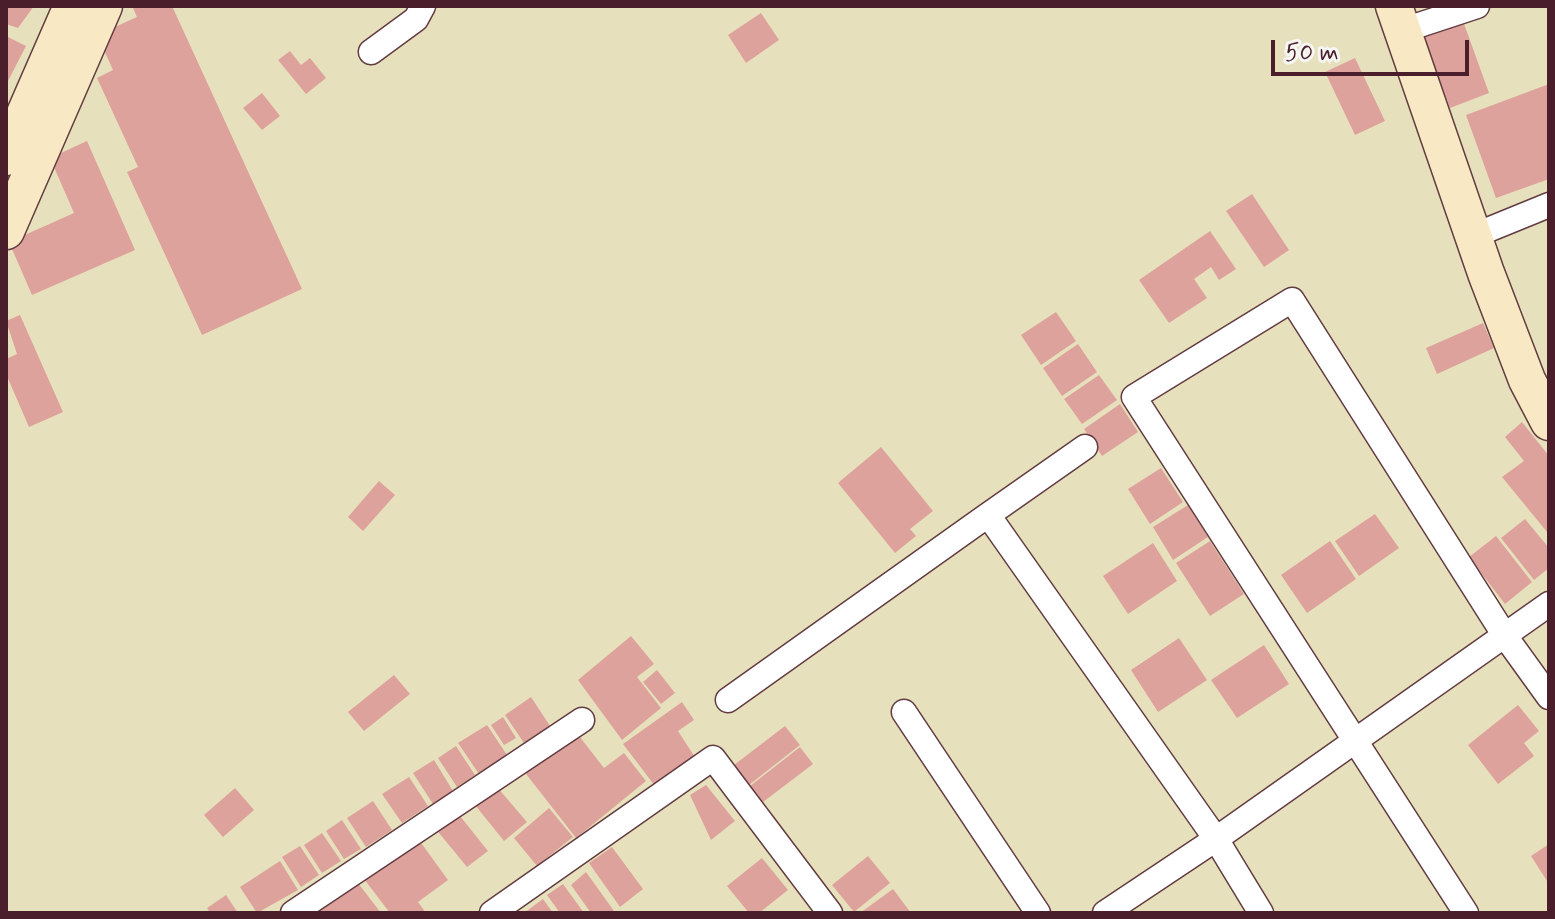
<!DOCTYPE html>
<style>
body{margin:0}
#map{position:relative;width:1555px;height:919px;overflow:hidden;background:#e7e0bc;font-family:Mynerve,sans-serif}
canvas{display:block}
.frame{position:absolute;inset:0;border:8px solid #4a1f2b;pointer-events:none}
.scale{position:absolute;left:1271px;top:40px;width:198px;height:36px;box-sizing:border-box;border:4px solid #4a1f2b;border-top:0;padding-left:10px;font-size:24px;line-height:28px;white-space:nowrap;color:#4a1f2b;-webkit-text-stroke:6px #f6f6f2;paint-order:stroke}
</style>
<div id="map">
<canvas width="1555" height="919"></canvas>
<div class="frame"></div>
<div class="scale">50 m</div>
</div>
<script>
const g = document.querySelector('canvas').getContext('2d');
g.lineJoin = 'round';
function paint(path, color) {
  g.fillStyle = color;
  g.fill(path, 'evenodd');
}
function poly(rows) {
  const path = new Path2D();
  for (const r of rows) {
    path.moveTo(r[0], r[1]);
    for (let i = 2; i < r.length; i += 2) path.lineTo(r[i], r[i + 1]);
  }
  return path;
}
function trace(path, color, width, dash) {
  g.strokeStyle = color;
  g.lineWidth = width;
  g.lineCap = dash ? 'butt' : 'round';
  g.setLineDash(dash || []);
  g.stroke(path);
}
const building = poly([
 [6,6,34,6,18,28,6,24],
 [132,6,172,6,302,289,202,335,127,172,138,167,97,78,113,70,97,35,137,17],
 [761,13,779,40,746,63,728,35],
 [1463,21,1489,93,1450,108,1423,36],
 [6,36,26,46,6,85],
 [290,51,301,65,310,58,326,78,306,94,278,60],
 [1355,58,1385,121,1355,135,1325,72],
 [1549,84,1549,179,1496,198,1466,115],
 [262,93,280,116,262,130,243,108],
 [87,141,135,250,32,295,9,242,74,213,50,158],
 [1252,194,1289,250,1264,267,1226,211],
 [1210,231,1236,269,1219,280,1211,267,1194,279,1207,298,1169,323,1139,280],
 [1056,312,1076,341,1041,365,1021,335],
 [20,315,63,412,29,427,6,374,6,359,17,354,6,321],
 [1483,323,1494,348,1437,374,1426,348],
 [1078,344,1097,372,1062,396,1043,368],
 [1099,375,1117,400,1082,424,1064,399],
 [1120,404,1138,432,1102,456,1084,429],
 [1522,422,1549,456,1547,532,1502,477,1524,461,1505,437],
 [881,447,933,511,910,529,916,536,895,553,838,483],
 [1161,468,1183,502,1150,524,1128,489],
 [379,481,395,495,363,531,348,517],
 [1188,505,1208,537,1173,560,1153,527],
 [1375,514,1399,548,1359,576,1335,541],
 [1525,519,1549,548,1549,568,1534,580,1501,538],
 [1496,536,1532,582,1505,604,1469,557],
 [1210,541,1244,594,1210,616,1176,563],
 [1330,541,1356,579,1307,613,1281,575],
 [1153,543,1177,581,1128,614,1103,576],
 [631,636,654,664,637,677,661,708,622,740,578,680],
 [1179,638,1207,680,1158,712,1131,670],
 [1264,645,1289,684,1237,718,1211,680],
 [657,670,675,693,661,704,643,682],
 [394,675,410,694,364,731,348,712],
 [531,697,552,729,526,746,505,715],
 [682,702,694,720,678,731,698,762,658,790,623,744],
 [1518,705,1539,731,1524,743,1534,756,1498,784,1468,745],
 [503,717,516,738,504,745,491,725],
 [487,725,507,755,479,774,458,743],
 [785,726,800,745,749,785,734,765],
 [576,732,604,768,624,753,646,781,576,838,523,770],
 [456,746,475,775,457,787,438,758],
 [800,747,813,764,763,802,750,786],
 [434,760,453,791,433,804,413,773],
 [409,777,428,806,402,823,382,794],
 [706,785,735,821,711,840,690,795],
 [497,787,527,822,504,841,475,805],
 [235,788,254,810,223,837,204,815],
 [373,801,392,830,366,847,347,818],
 [549,808,573,837,537,866,514,838],
 [456,811,488,851,467,867,435,828],
 [342,820,361,849,344,859,326,831],
 [322,833,341,861,322,873,304,845],
 [419,840,448,880,418,902,426,913,390,913,364,879],
 [1549,844,1549,884,1531,856],
 [300,846,319,875,301,887,282,857],
 [612,847,643,889,620,907,589,863],
 [868,856,890,883,854,912,832,885],
 [762,858,788,890,759,913,749,913,727,886],
 [280,861,298,890,257,913,240,887],
 [586,872,614,911,611,913,591,913,571,885],
 [358,883,381,913,318,913,315,909],
 [563,884,584,913,560,913,547,895],
 [893,889,911,913,860,913],
 [226,895,238,913,210,913,207,908],
 [543,899,553,913,524,913]
]);
const street = poly([
 [1404,30,1477,6],
 [371,52,416,19,423,6],
 [1473,236,1549,205],
 [988,515,1085,447],
 [728,700,988,515,1216,839,1261,913],
 [904,712,1038,913],
 [293,913,582,720],
 [492,913,713,758,830,913],
 [1105,913,1216,839,1549,604],
 [1466,913,1134,397,1292,300,1505,636,1549,697]
]);
const secondary = poly([
 [1394,6,1486,273,1527,380,1549,422],
 [6,157,72,6],
 [6,231,104,6]
]);
paint(building, '#dea29d');
trace(street, '#623c41', 27);
trace(secondary, '#623c41', 39);
trace(street, '#fff', 24);
trace(secondary, '#f8e8c3', 36);
</script>
